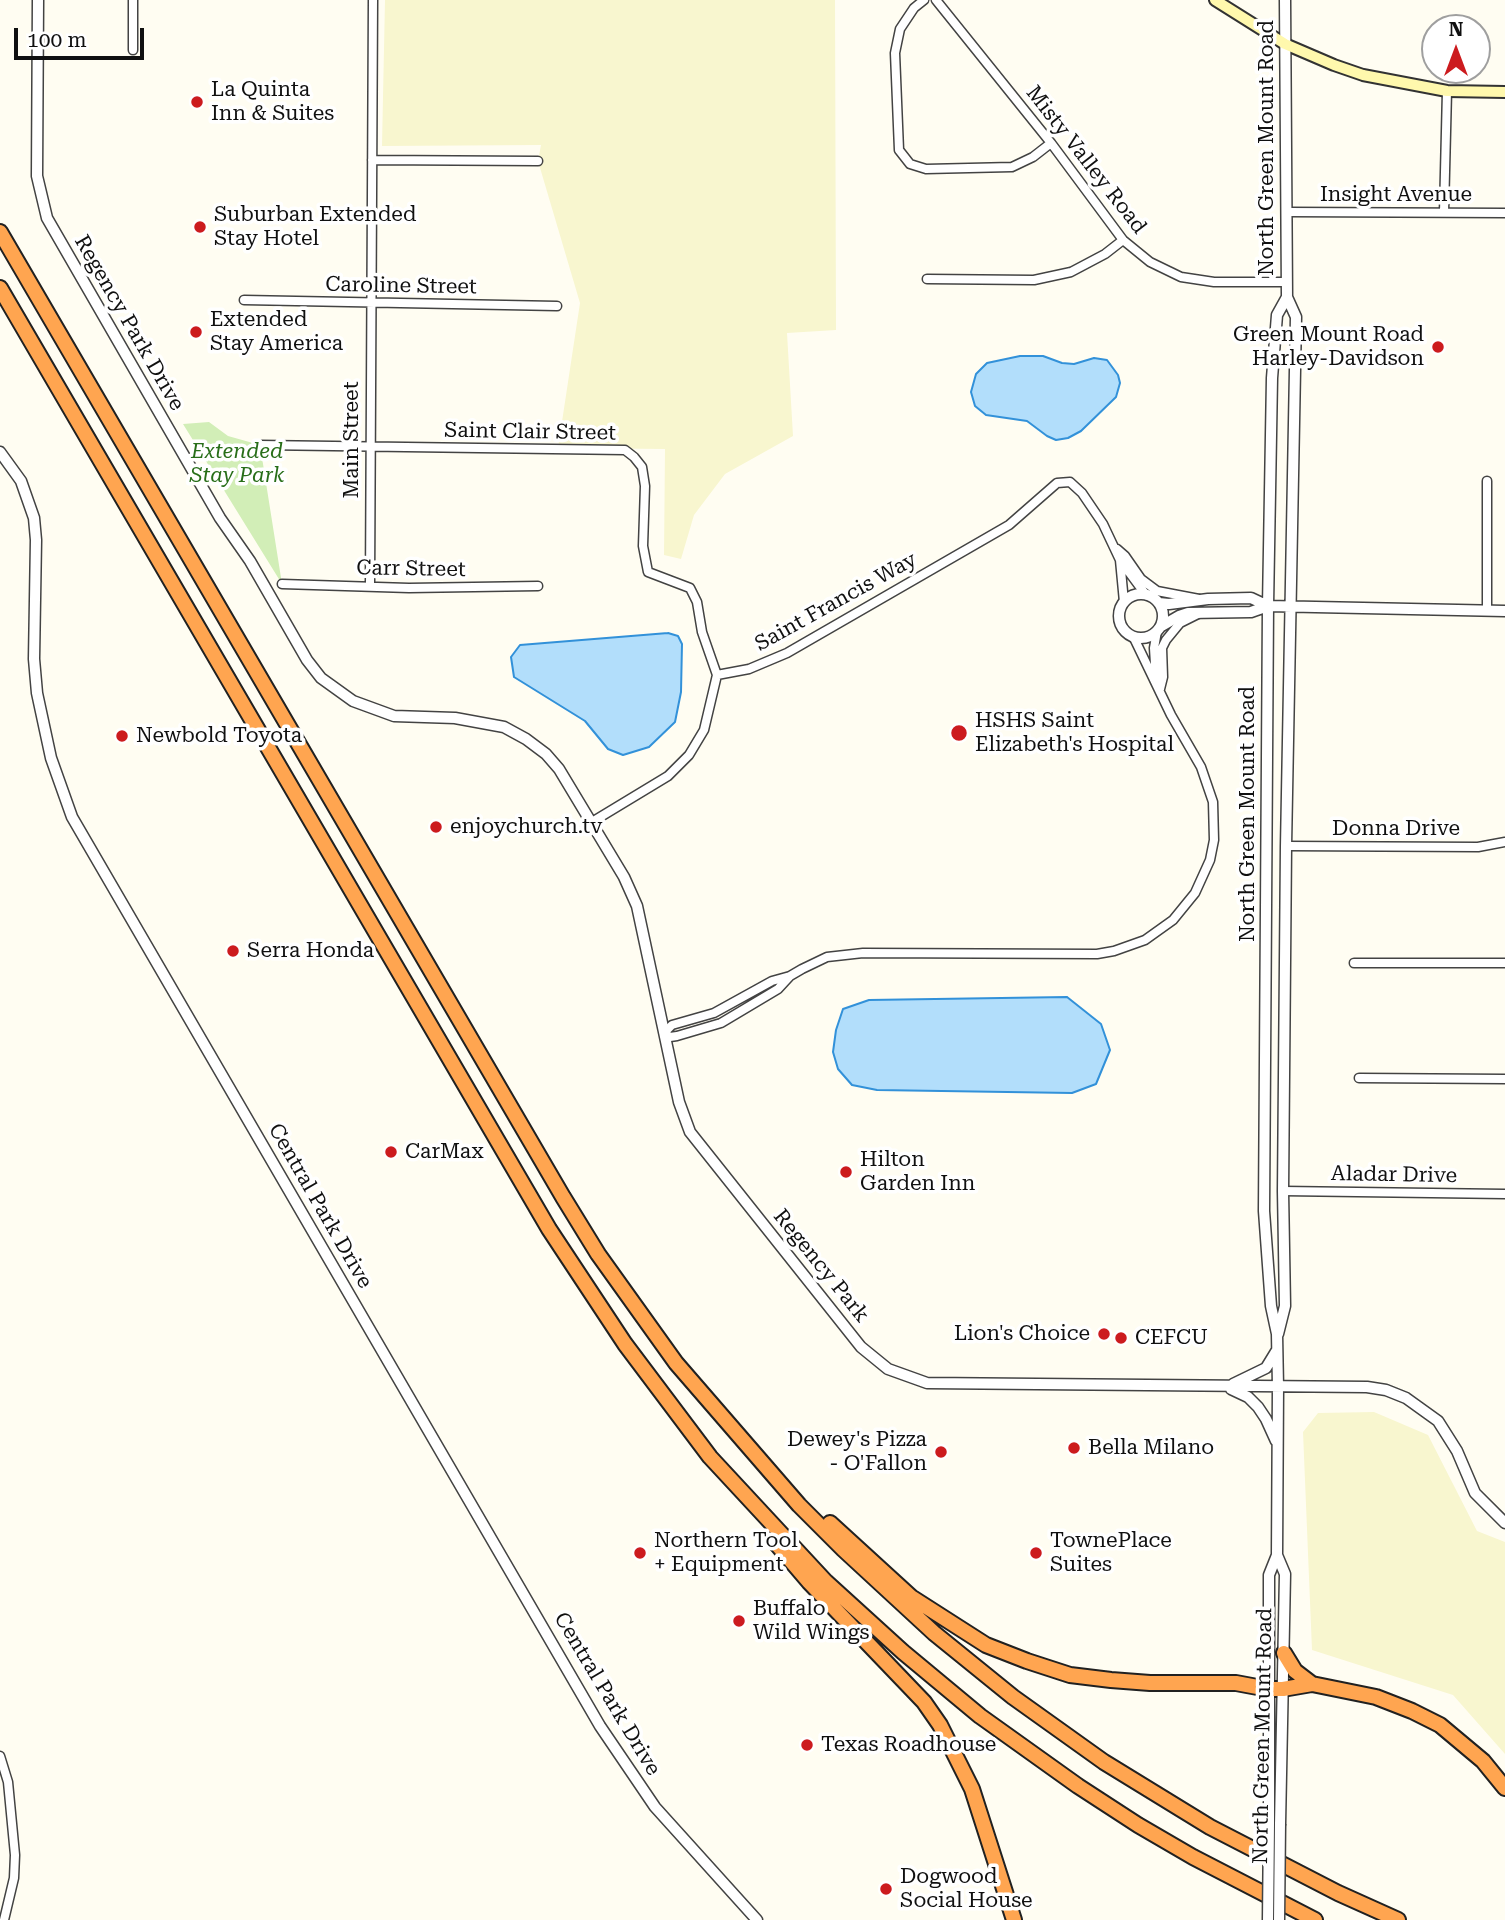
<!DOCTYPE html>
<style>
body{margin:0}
#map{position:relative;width:1505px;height:1920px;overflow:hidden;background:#fffdf2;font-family:"Roboto Serif",serif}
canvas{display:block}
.north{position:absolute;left:1421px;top:14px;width:70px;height:70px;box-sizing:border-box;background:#fff;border:2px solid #9f9f9f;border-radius:50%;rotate:0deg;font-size:19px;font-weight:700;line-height:28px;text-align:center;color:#101010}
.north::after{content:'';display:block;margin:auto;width:24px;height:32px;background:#cc1b1e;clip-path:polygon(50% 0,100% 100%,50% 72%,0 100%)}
.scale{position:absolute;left:14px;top:28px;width:130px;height:32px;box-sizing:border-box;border:4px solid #101010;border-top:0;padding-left:9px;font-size:21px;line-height:24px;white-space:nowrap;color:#101010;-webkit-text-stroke:5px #fff;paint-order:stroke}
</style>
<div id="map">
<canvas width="1505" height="1920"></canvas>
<div class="north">N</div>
<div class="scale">100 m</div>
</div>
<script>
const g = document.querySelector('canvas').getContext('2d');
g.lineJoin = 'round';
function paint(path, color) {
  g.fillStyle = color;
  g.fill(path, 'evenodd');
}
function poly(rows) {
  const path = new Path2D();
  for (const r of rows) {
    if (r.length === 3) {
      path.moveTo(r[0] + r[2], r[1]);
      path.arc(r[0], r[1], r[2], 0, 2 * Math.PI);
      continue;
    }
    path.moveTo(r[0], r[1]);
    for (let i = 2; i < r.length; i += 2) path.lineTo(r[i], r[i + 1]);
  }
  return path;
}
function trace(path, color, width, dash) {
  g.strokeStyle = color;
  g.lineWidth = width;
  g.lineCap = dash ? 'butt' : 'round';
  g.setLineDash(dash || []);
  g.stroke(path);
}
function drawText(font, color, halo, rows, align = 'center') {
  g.font = font + ' "Roboto Serif",serif';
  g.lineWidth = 7;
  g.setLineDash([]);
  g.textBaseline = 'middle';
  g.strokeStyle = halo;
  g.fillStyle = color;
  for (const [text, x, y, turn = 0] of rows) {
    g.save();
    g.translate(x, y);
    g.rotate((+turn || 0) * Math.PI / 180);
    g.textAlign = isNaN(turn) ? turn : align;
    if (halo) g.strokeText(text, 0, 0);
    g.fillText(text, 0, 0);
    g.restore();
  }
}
const farmland = poly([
 [385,0,835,0,836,330,787,333,793,436,725,474,694,515,681,559,664,555,665,449,558,448,580,303,538,161,541,145,382,146],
 [1374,1412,1428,1435,1477,1531,1505,1542,1505,1754,1453,1695,1312,1650,1303,1432,1318,1413]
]);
const green = poly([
 [209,422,228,436,260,445,282,584,183,424]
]);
const water = poly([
 [1020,356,1043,356,1062,363,1074,364,1094,358,1107,360,1118,375,1120,383,1116,397,1081,431,1068,438,1056,440,1047,436,1027,421,986,415,975,406,971,392,976,374,987,363,1020,356],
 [668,633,678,636,682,644,681,692,675,722,649,747,623,755,608,749,585,721,514,677,511,657,520,645,668,633],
 [1067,997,1101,1024,1110,1050,1096,1084,1072,1093,877,1090,852,1085,838,1069,833,1052,836,1030,843,1009,869,1000,1067,997]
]);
const minor = poly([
 [133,0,133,50],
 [924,0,914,8,900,29,895,53,899,150,910,164,926,169,1012,167,1033,157,1051,143],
 [936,0,1051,143,1123,240,1150,262,1181,277,1214,282,1287,282],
 [372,160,538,161],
 [1288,212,1505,213],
 [1444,212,1447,91],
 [927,279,1034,280,1071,272,1105,254,1123,240],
 [244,300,557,306],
 [260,445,625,450,634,457,642,467,645,486,643,546,648,572,690,588,697,602,702,632,717,675],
 [1117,549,1125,556,1141,579,1157,591,1199,599],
 [1120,560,1124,602],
 [282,584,409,588,538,586],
 [370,586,373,0],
 [1487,611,1487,481],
 [1156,680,1154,648,1157,631],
 [1160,689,1163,677,1162,648,1166,640,1180,623,1200,613],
 [592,822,668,776,689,755,704,730,717,675,749,669,787,653,1009,525,1057,483,1070,482,1082,493,1103,524,1120,560,1146,595],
 [1286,846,1478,847,1505,842],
 [1354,963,1505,963],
 [790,976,772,981,714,1013,672,1025,664,1033,670,1037,677,1036,721,1023,778,989,790,976,802,969,827,957,863,953,1097,954,1114,951,1145,940,1173,920,1195,893,1210,860,1214,840,1213,802,1201,767,1171,715,1134,638],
 [1359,1078,1505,1079],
 [1283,1191,1505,1194],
 [0,1756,8,1782,15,1855,14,1878,4,1920]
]);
const tertiary = poly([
 [38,0,37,176,47,218,220,518,250,561,307,660,321,678,353,701,394,716,455,718,504,727,526,739,546,754,559,769,624,877,637,906,679,1102,690,1132,861,1347,888,1369,927,1383,1367,1387,1386,1390,1406,1398,1438,1421,1457,1451,1475,1493,1505,1523],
 [0,452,21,481,34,518,36,540,34,659,37,693,51,758,72,817,600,1726,655,1807,757,1920],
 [1141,616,22],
 [1159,603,1169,604,1208,599,1251,598,1268,606],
 [1160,627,1179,616,1188,613,1251,612,1268,606,1505,611],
 [1278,1334,1285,1306,1283,1191,1286,846,1296,317,1287,297,1285,0],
 [1233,1384,1266,1368,1277,1350],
 [1231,1389,1248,1397,1258,1407,1266,1419,1276,1441],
 [1277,1555,1285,1574,1280,1824],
 [1269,1824,1269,1575,1277,1555,1278,1387,1277,1334,1271,1306,1264,1211,1268,606,1272,378,1277,315,1287,297]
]);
const secondary = poly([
 [1215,0,1285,44,1334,65,1363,75,1447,91,1505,92]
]);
const motorway = poly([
 [0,232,563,1197,598,1254,676,1363,799,1505,843,1549,934,1633,1013,1697,1104,1762,1210,1827,1338,1893,1398,1920],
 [0,288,549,1229,625,1344,710,1457,826,1582,903,1652,980,1716,1078,1786,1138,1825,1193,1857,1315,1920],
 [830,1523,911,1597,986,1645,1027,1661,1070,1675,1111,1680,1150,1683,1236,1683,1268,1689,1283,1689,1312,1684,1376,1697,1412,1711,1440,1725,1483,1761,1505,1788],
 [774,1541,809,1582,924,1702,940,1725,972,1789,1014,1920],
 [1284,1653,1295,1671,1312,1684]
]);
const tertiaryBridge = poly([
 [1268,1920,1269,1824],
 [1279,1920,1280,1824]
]);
const markers = [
 [197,102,7,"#cc1b1e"],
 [200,227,7,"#cc1b1e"],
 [196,332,7,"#cc1b1e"],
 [1438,347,7,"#cc1b1e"],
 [959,733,9,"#cc1b1e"],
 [122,736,7,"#cc1b1e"],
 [436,827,7,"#cc1b1e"],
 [233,951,7,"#cc1b1e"],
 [391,1152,7,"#cc1b1e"],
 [846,1172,7,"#cc1b1e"],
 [1104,1334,7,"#cc1b1e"],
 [1121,1338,7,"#cc1b1e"],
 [1074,1448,7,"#cc1b1e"],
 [941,1452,7,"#cc1b1e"],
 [640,1553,7,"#cc1b1e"],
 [1036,1553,7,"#cc1b1e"],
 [739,1621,7,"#cc1b1e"],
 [807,1745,7,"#cc1b1e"],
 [886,1889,7,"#cc1b1e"]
];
const poiNames = [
 ["La Quinta",211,90],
 ["Inn & Suites",211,114],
 ["Suburban Extended",214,215],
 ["Stay Hotel",214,239],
 ["Extended",210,320],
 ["Stay America",210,344],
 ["Green Mount Road",1424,335,"right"],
 ["Harley-Davidson",1424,359,"right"],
 ["HSHS Saint",975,721],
 ["Elizabeth's Hospital",975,745],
 ["Newbold Toyota",136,736],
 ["enjoychurch.tv",450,827],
 ["Serra Honda",247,951],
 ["CarMax",405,1152],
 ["Hilton",860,1160],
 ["Garden Inn",860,1184],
 ["Lion's Choice",1090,1334,"right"],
 ["CEFCU",1135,1338],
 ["Dewey's Pizza",927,1440,"right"],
 ["- O'Fallon",927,1464,"right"],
 ["Bella Milano",1088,1448],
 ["Northern Tool",654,1541],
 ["+ Equipment",654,1565],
 ["TownePlace",1050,1541],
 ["Suites",1050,1565],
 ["Buffalo",753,1609],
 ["Wild Wings",753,1633],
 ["Texas Roadhouse",821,1745],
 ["Dogwood",900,1877],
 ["Social House",900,1901]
];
const streetNames = [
 ["North Green Mount Road",1267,148,-90],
 ["Misty Valley Road",1086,160,52],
 ["Insight Avenue",1396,195],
 ["Caroline Street",401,286,1],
 ["Regency Park Drive",129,323,60],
 ["Saint Clair Street",530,432,1],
 ["Main Street",352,440,-90],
 ["Carr Street",411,569,1],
 ["Saint Francis Way",836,602,-29],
 ["North Green Mount Road",1248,814,-90],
 ["Donna Drive",1396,829],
 ["Aladar Drive",1394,1175,1],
 ["Central Park Drive",320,1206,60],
 ["Regency Park",821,1266,51],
 ["Central Park Drive",607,1694,59],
 ["North Green Mount Road",1263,1736,-89]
];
const parkNames = [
 ["Extended",237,452],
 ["Stay Park",237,476]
];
paint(farmland, '#f8f6cf');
paint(green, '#d2eeb7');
paint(water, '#b2defb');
trace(water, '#3291d9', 2);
trace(minor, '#434343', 11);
trace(tertiary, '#434343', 13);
trace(secondary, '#323232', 14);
trace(motorway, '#212121', 18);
trace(minor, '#fff', 8);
trace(tertiary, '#fff', 10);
trace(secondary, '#fff8ad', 10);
trace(motorway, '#ffa550', 14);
trace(tertiaryBridge, '#434343', 13, []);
trace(tertiaryBridge, '#fff', 10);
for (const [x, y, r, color] of markers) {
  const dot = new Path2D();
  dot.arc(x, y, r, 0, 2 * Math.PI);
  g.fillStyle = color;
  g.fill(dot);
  trace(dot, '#fff', 2.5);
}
drawText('21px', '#101010', '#fff', poiNames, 'left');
drawText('21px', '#101010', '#fff', streetNames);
drawText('italic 21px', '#286e19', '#fff', parkNames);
</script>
